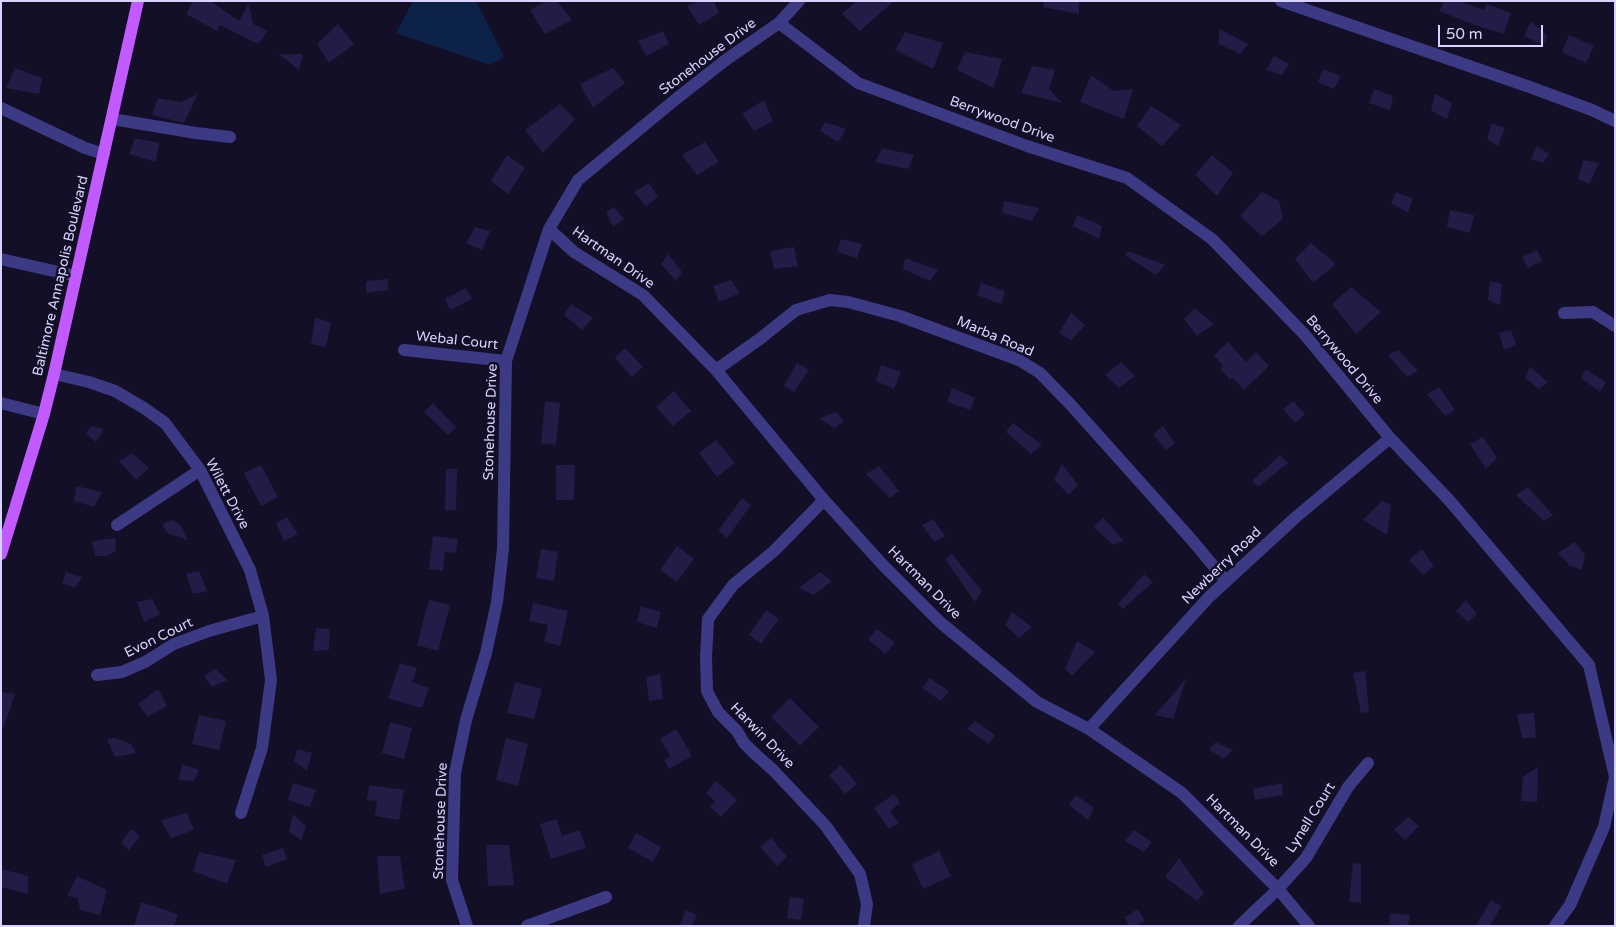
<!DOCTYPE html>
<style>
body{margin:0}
#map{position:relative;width:1616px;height:927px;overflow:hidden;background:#130f26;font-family:"Varela Round",sans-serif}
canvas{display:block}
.frame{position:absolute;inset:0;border:2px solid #d9d4ff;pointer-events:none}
.scale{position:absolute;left:1438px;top:25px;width:105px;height:22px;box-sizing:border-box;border:2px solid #d9d4ff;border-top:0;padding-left:6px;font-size:15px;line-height:18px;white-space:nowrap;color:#d9d4ff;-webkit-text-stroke:4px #130f26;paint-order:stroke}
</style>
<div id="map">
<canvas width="1616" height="927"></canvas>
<div class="frame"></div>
<div class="scale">50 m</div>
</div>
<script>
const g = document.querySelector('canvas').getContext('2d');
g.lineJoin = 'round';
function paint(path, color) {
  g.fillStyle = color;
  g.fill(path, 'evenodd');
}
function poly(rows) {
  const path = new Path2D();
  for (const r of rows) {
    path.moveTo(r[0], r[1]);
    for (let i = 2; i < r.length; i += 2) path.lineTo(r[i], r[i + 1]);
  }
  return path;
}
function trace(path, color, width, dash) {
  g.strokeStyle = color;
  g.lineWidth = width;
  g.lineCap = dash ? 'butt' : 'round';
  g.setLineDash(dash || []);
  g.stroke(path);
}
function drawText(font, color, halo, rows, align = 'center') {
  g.font = font + ' "Varela Round",sans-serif';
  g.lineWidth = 5;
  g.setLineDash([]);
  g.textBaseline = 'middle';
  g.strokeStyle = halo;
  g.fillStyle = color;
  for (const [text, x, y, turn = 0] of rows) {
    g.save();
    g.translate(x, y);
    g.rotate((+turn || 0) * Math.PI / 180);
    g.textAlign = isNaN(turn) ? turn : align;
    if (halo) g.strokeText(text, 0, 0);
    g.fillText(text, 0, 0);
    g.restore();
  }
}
const water = poly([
 [413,1,476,1,504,57,490,65,396,33]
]);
const building = poly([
 [193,1,211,1,239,21,249,3,253,24,268,31,258,44,220,25,217,31,186,14],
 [546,1,557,1,572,20,545,34,530,10],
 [700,1,714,1,719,13,699,25,687,6],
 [857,1,894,1,860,31,842,14],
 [1044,1,1079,1,1079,14,1043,7],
 [1444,1,1459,1,1484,10,1487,4,1511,13,1504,34,1472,24,1439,11],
 [1531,21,1548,37,1543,45,1524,36],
 [338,24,354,44,329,63,317,44],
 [1219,29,1248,44,1240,54,1219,44],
 [663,31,669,44,646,56,638,41],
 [905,32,943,43,933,69,895,50],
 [1569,35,1594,46,1586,63,1562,52],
 [965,52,1002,59,994,88,957,70],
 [279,54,303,54,299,70],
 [1274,56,1289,64,1282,75,1266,70],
 [1032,66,1055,70,1049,89,1062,103,1021,93],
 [15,68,42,78,39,94,6,88],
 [613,68,625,83,593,108,580,84],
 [1323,69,1341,76,1334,89,1318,82],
 [1091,75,1114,91,1133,89,1124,119,1080,102],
 [1374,89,1393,96,1390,110,1369,103],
 [198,94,184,123,152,115,158,98,180,102],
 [1435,94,1452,103,1447,119,1431,111],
 [764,100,773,121,754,131,742,114],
 [560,104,575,119,543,153,525,130],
 [1151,106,1181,125,1162,146,1137,126],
 [825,122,846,129,838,142,820,131],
 [1492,123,1505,128,1498,146,1487,139],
 [135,138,159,143,156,162,129,154],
 [705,142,719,162,697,175,682,155],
 [1537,146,1549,154,1543,163,1531,159],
 [882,148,914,155,908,169,875,162],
 [507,155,525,168,508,194,491,181],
 [1212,155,1233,173,1217,196,1195,175],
 [1583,160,1599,163,1589,184,1578,179],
 [649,183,658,197,646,206,634,192],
 [1262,192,1279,201,1283,219,1262,236,1240,216],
 [1396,192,1413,199,1408,212,1391,204],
 [1004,201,1039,208,1032,221,1002,213],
 [614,207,624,219,613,227,606,212],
 [1450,210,1474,215,1470,233,1447,227],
 [1077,215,1102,226,1099,239,1073,226],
 [475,227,490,231,482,250,466,243],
 [841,239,862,244,857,258,837,252],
 [1311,243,1336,264,1313,283,1295,259],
 [794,247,798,266,774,269,770,251],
 [1537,250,1542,261,1528,268,1522,257],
 [1128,251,1165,265,1156,275,1125,255],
 [668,254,682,272,676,281,661,264],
 [905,258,938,270,930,281,903,269],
 [388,279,388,290,366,293,366,281],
 [731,280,740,293,719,302,713,286],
 [1490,281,1502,284,1500,305,1488,300],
 [981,283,1005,291,1001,304,977,295],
 [1351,287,1381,312,1356,334,1332,304],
 [466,288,472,299,450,310,445,299],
 [571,304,593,318,582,330,564,315],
 [1195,308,1214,324,1197,336,1184,319],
 [1071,313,1085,325,1071,340,1059,333],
 [315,318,331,322,326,347,311,344],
 [1511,330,1516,345,1504,350,1499,333],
 [1228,342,1246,362,1256,352,1269,366,1244,390,1232,377,1230,380,1220,369,1223,366,1214,355],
 [625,348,643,367,632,377,615,358],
 [1398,350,1418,371,1407,377,1388,355],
 [1121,362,1135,376,1119,388,1105,375],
 [797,363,809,370,794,392,784,386],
 [881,365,901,372,894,389,876,381],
 [1530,367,1548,382,1539,389,1525,378],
 [1586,369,1606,382,1600,392,1581,378],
 [1439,387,1455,410,1445,416,1427,394],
 [952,388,975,398,970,410,947,402],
 [674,391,691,411,673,426,656,407],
 [545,401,560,403,556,445,541,443],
 [1293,401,1305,414,1295,423,1283,409],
 [433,403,456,427,448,435,424,412],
 [836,412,844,421,834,428,819,418],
 [1013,423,1042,445,1031,454,1006,432],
 [91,426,104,429,96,442,86,434],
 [1163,426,1175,443,1166,450,1153,434],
 [1483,437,1497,458,1486,469,1470,444],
 [716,440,735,463,717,477,699,453],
 [132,453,149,468,136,480,119,461],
 [1280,455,1288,463,1258,487,1252,481],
 [1062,464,1078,485,1069,495,1054,480],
 [261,465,278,497,261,506,244,473],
 [556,465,575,465,574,500,556,500],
 [879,466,899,491,890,498,866,474],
 [446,469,457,469,456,510,445,510],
 [76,486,102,492,94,507,74,501],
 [1528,487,1553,515,1544,521,1516,495],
 [742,498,751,505,727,538,718,531],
 [1382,501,1391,505,1387,535,1363,520],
 [287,517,298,534,284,541,276,523],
 [1103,517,1124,541,1113,545,1094,527],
 [933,519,945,536,934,542,922,525],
 [171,520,179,523,188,540,167,533,162,524],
 [433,536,458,539,456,553,445,552,443,571,429,569],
 [115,538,116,551,107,556,95,556,92,541],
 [1575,542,1585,555,1582,570,1570,566,1558,553],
 [677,546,694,559,677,582,660,570],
 [541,549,558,552,554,581,536,578],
 [1422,549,1434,566,1423,575,1409,560],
 [952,554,982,591,975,602,945,559],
 [199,571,207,591,193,594,186,574],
 [66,572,82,577,75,588,62,583],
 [820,572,832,581,814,595,799,588],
 [1144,574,1153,582,1123,609,1118,604],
 [152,599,160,614,144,622,137,602],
 [429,600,450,605,438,651,417,645],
 [1466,600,1477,614,1468,622,1456,611],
 [533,603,568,611,560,646,544,642,548,625,529,621],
 [641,606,661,612,657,628,637,622],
 [766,610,779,619,761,644,749,635],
 [1012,612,1032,627,1019,638,1005,625],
 [316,628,330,629,329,650,313,651],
 [877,629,895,643,885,654,868,639],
 [1077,641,1095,652,1072,676,1065,669],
 [400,663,417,668,412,682,429,688,422,707,417,707,388,698],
 [215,669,228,680,212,687,204,676],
 [1365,671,1369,712,1361,713,1353,673],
 [660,674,663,699,649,701,646,677],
 [930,678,949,691,941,701,922,688],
 [1186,679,1173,719,1155,715],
 [515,682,542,689,534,719,507,713],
 [158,689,167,706,148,717,138,704],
 [1,692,15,694,3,729,1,729],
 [790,698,819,727,800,746,771,717],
 [1534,713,1536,738,1522,738,1517,714],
 [199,715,226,721,219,750,192,744],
 [975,721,995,735,989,744,967,729],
 [390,722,412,728,404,759,382,753],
 [676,729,692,756,669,769,664,760,670,756,660,739],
 [115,738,131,744,136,753,115,757,107,739],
 [506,738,528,744,518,786,496,780],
 [1216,742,1233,750,1223,759,1209,749],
 [297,749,312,753,307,771,294,761],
 [182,764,199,770,194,781,179,780],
 [841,765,857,784,845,794,829,775],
 [1538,767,1537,802,1521,801,1523,777],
 [716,781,737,800,721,817,710,807,715,801,706,793],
 [293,783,316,790,310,807,288,800],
 [1282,783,1283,795,1255,800,1253,789],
 [369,785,404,790,399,820,375,816,377,801,367,800],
 [894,794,900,803,890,811,899,823,889,829,874,808],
 [1076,795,1094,808,1088,820,1069,805],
 [187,813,194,830,171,838,161,820],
 [293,814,306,826,301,840,289,832],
 [1408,817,1419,826,1405,840,1394,830],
 [557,819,562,836,580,830,586,848,551,859,540,824],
 [131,829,140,836,129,850,121,842],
 [1134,830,1152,842,1144,852,1125,841],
 [636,833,661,847,653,862,628,848],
 [771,838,787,857,777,866,760,847],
 [486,845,509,845,514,885,488,886],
 [283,848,287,859,266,867,262,855],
 [939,851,951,876,923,889,912,864],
 [199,852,236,860,227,884,193,871],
 [377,856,400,856,405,889,380,894],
 [1179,858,1204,893,1197,901,1165,877],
 [1353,863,1361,864,1361,903,1349,902],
 [1,869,28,876,28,894,1,887],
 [77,876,107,890,100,915,80,910,78,898,67,896],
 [790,897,804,899,801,920,787,918],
 [1491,900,1501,906,1490,926,1476,926],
 [141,902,178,914,174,926,134,926],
 [1138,909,1145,921,1136,926,1129,926,1125,917],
 [686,910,697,915,692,926,679,926],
 [1390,913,1410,915,1408,926,1389,924]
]);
const minor = poly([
 [1281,1,1527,86,1592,110,1615,121],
 [779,23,858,83,1027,146,1127,178,1212,239,1305,335,1390,438,1449,500,1589,665,1615,777,1604,827,1570,905,1555,926],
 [1,108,85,148,104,154],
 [112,119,196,133,230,137],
 [549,229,574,252,643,295,716,370,824,500,882,564,941,623,1037,702,1089,729,1182,793,1278,889,1309,926],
 [1,259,76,276],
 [1564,313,1593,312,1615,326],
 [404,350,506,361],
 [716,370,761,338,796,310,830,300,848,302,900,316,1019,360,1040,373,1071,405,1191,539,1226,581],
 [54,374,89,382,115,391,144,408,165,423,200,470,250,570,263,616,271,680,262,748,241,813],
 [1,403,44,414],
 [824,500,774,551,733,585,708,619,706,657,707,691,718,712,737,731,744,743,754,753,773,770,825,825,860,874,867,904,864,926],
 [117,525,200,470],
 [97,675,122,672,145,662,174,644,209,631,263,616],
 [1089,729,1209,597,1296,517,1390,438],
 [467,926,452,880,455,773,466,720,486,653,497,602,503,549,506,361,549,229,578,180,676,99,727,59,779,23,799,1],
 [527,926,606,897],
 [1239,926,1278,889,1306,858,1348,787,1368,763]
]);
const major = poly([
 [1,554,44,414,54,374,138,1]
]);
const streetNames = [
 ["Stonehouse Drive",708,57,-37],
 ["Berrywood Drive",1002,120,20],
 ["Hartman Drive",613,258,35],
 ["Baltimore Annapolis Boulevard",61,276,-77],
 ["Marba Road",995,337,23],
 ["Webal Court",457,341,6],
 ["Berrywood Drive",1344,360,50],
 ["Stonehouse Drive",491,422,-88],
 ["Wilett Drive",227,494,62],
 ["Newberry Road",1222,566,-44],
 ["Hartman Drive",924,583,45],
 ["Evon Court",159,638,-26],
 ["Harwin Drive",762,736,46],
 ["Lynell Court",1311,818,-58],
 ["Stonehouse Drive",441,821,-88],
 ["Hartman Drive",1242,831,45]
];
paint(water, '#0c2248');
paint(building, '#241b47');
trace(minor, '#3d3a85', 12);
trace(major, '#c25bff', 12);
drawText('14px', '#d9d4ff', '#130f26', streetNames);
</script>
